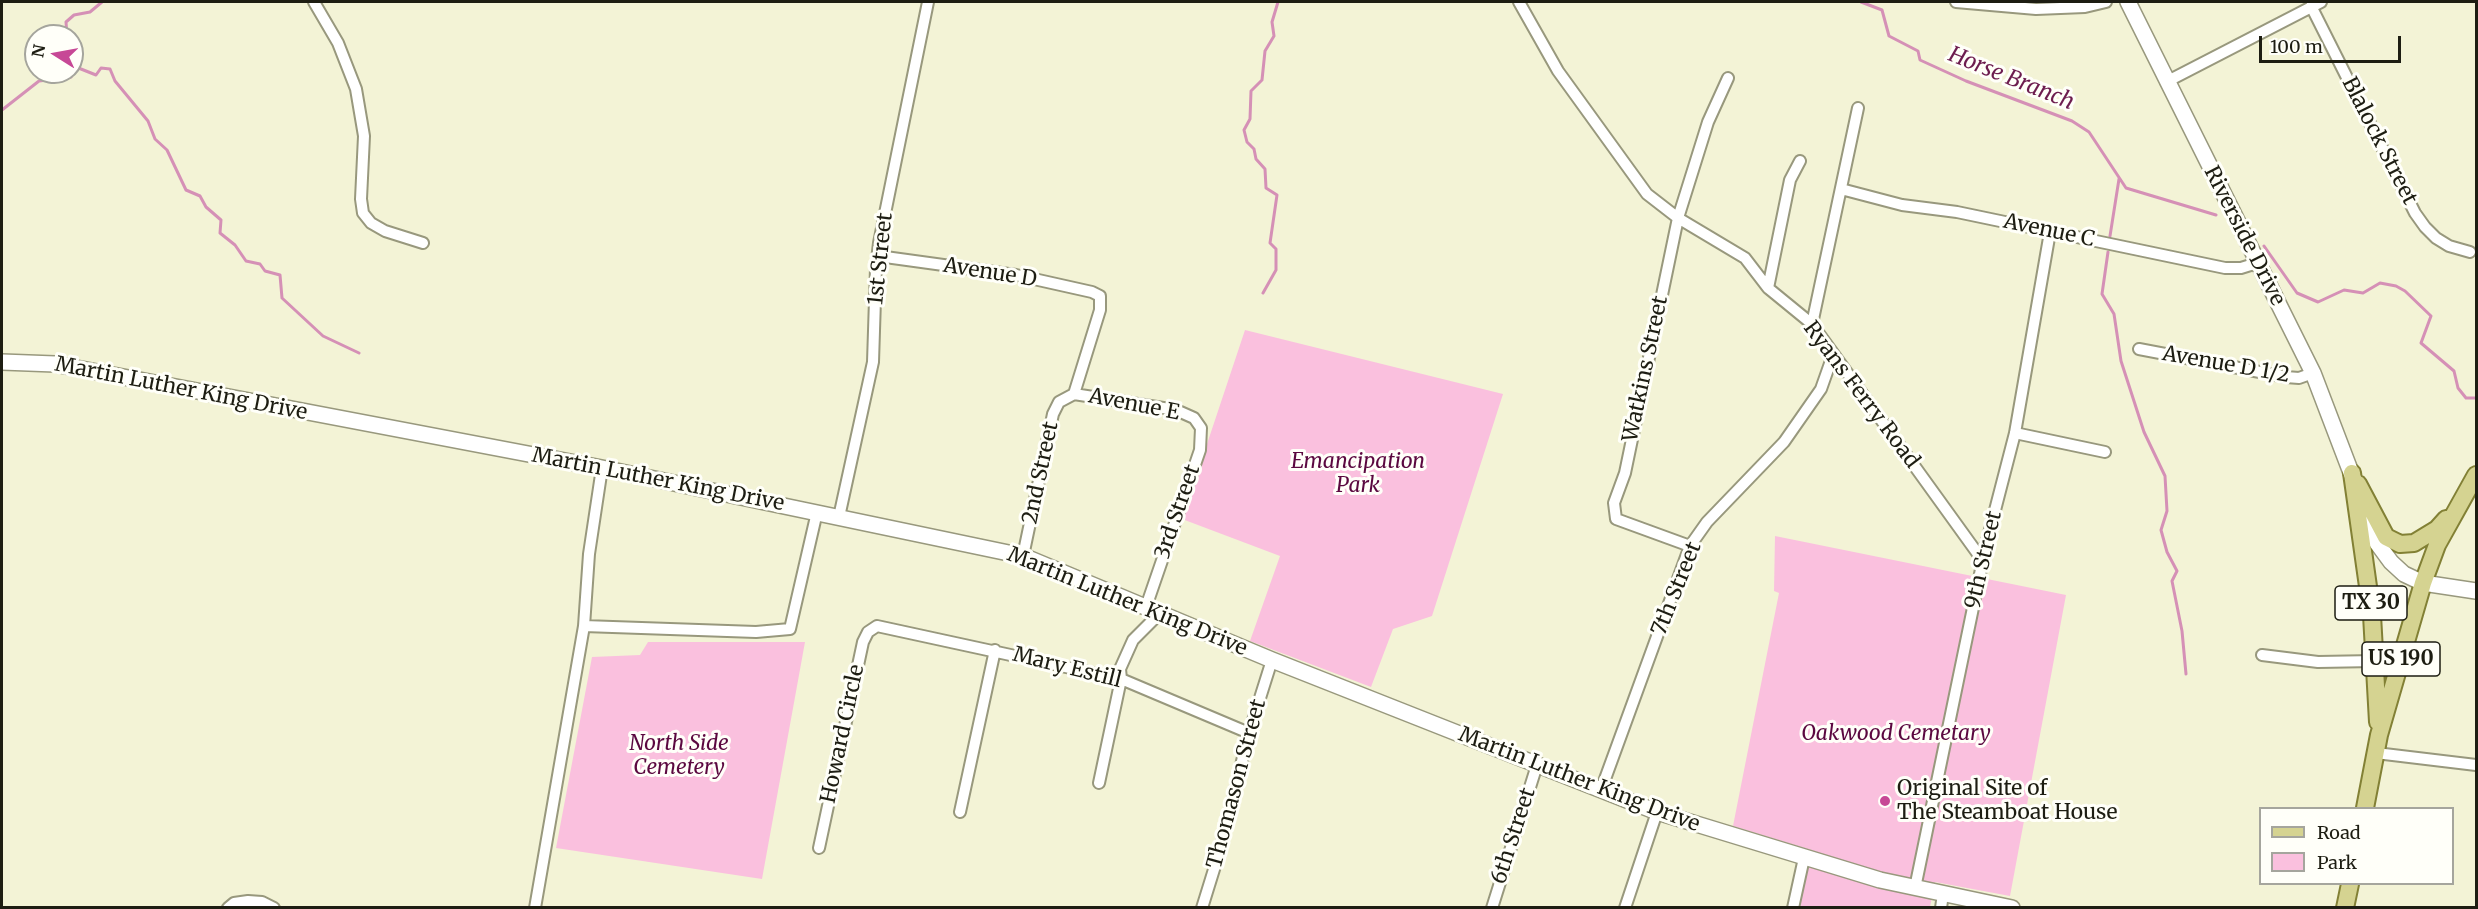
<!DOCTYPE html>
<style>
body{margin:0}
#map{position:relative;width:2478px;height:909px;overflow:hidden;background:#f3f3d6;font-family:Merriweather,serif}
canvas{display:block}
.frame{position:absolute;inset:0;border:3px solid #1d1d12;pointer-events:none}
.legend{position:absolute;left:2259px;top:807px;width:195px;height:78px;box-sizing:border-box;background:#fffff9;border:2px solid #a5a59d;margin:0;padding:8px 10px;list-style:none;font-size:18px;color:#1d1d12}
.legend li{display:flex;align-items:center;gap:12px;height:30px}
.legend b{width:30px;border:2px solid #a5a59d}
.north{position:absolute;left:24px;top:24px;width:60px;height:60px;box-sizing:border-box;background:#fffff9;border:2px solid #a5a59d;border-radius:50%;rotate:281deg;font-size:16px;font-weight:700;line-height:24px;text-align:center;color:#1d1d12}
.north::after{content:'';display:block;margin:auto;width:21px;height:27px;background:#c74896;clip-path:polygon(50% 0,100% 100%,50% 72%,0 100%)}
.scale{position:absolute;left:2259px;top:36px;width:142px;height:27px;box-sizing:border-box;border:3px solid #1d1d12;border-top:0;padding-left:8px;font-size:18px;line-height:21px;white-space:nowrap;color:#1d1d12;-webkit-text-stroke:4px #fffff9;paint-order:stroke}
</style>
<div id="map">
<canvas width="2478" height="909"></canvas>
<div class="frame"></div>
<ul class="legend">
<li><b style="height:8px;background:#d5d391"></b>Road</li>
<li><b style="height:16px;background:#fac0de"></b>Park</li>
</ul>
<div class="north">N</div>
<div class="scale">100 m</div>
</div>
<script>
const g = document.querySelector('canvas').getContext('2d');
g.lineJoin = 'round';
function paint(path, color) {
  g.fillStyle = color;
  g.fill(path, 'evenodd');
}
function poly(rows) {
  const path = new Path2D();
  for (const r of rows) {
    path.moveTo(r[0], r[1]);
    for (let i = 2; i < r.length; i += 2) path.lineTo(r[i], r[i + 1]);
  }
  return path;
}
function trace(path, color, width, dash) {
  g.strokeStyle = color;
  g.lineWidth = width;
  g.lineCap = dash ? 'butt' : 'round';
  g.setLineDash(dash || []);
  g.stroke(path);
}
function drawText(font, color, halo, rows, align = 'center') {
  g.font = font + ' Merriweather,serif';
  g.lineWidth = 6;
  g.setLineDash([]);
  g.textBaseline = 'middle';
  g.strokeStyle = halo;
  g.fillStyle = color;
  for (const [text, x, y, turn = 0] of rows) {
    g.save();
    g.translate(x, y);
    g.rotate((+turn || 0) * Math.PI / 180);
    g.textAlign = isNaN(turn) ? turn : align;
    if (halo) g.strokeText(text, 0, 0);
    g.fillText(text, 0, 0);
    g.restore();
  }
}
const green = poly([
 [1245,330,1503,394,1432,616,1393,629,1371,687,1250,641,1280,556,1182,519],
 [1775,536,2066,595,2010,896,1935,882,1930,907,1800,907,1811,850,1733,826,1779,593,1774,591],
 [648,642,805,642,762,879,556,848,592,657,640,655]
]);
const stream = poly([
 [1861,2,1882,10,1889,36,1918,51,1920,60,1966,81,2072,121,2089,132,2126,188,2216,215],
 [67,36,66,22,74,15,90,12,102,2],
 [76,67,96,75,101,68,110,69,115,81,148,121,155,139,167,150,186,190,200,196,206,207,221,220,220,233,235,245,246,261,260,264,265,271,280,275,282,298,323,336,359,353],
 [2,110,39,81,71,77,76,67,72,54],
 [2110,236,2119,179],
 [2264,246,2297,293,2318,302,2344,290,2363,293,2380,283,2396,286,2405,291,2431,316,2421,343,2454,371,2458,388,2466,398,2476,398],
 [2108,252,2102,294,2114,314,2121,361,2144,432,2165,476,2167,511,2161,530,2167,552,2177,571,2172,581,2182,631,2186,674],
 [1263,293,1276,270,1276,249,1270,243,1277,195,1266,188,1265,169,1256,159,1254,149,1247,142,1244,130,1250,119,1251,91,1262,80,1265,51,1274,36,1272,22,1278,2]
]);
const street = poly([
 [314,2,338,43,356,89,364,136,361,199,363,213,371,223,385,231,423,243],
 [1519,2,1558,71,1647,194,1678,218,1745,258,1768,288,1812,324,1983,561],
 [1956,2,2036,9,2085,7,2106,2],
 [2311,6,2415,213,2425,227,2436,238,2449,246,2470,252],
 [2166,82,2321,2],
 [1841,189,1902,205,1957,212,2225,268,2241,268,2257,263],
 [878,256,1016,275,1092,292,1100,296,1100,310,1074,394,1059,402,1053,414,1023,556],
 [1768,288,1790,180,1800,161],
 [1812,324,1858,108],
 [2139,349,2286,377,2299,378,2313,373],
 [1074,394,1176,410,1194,418,1201,428,1200,450,1146,607],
 [2015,433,2105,452],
 [839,517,873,362,876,268,879,243,928,2],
 [1690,546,1616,519,1614,503,1625,473,1678,218,1708,122,1728,78],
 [584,626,756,632,790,629,817,512],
 [2262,655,2318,662,2375,661],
 [2376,753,2476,765],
 [1099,783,1121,679,1120,669,1133,640,1160,613],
 [1601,790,1690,546,1707,522,1784,442,1821,389,1833,355],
 [960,812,995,650],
 [819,848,863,642,868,632,877,626,1121,679,1249,733],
 [1915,888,1986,545,2015,433,2050,232],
 [228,908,234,903,248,901,262,902,274,908],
 [535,908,584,626,589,554,602,468],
 [1202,908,1220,850,1249,733,1272,660],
 [1492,908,1537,765],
 [1625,908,1657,812],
 [1793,908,1804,858],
 [1941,908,1943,894]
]);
const secondary = poly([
 [2128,2,2313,373,2355,483],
 [2,362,55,364,602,468,1023,556,1272,660,1657,812,1880,880,2012,908],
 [2365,508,2377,543,2391,562,2404,574,2423,583,2476,591]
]);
const primary = poly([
 [2352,473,2372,615,2378,722],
 [2358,484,2386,537,2400,544,2414,543,2437,529,2446,519],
 [2365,808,2379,735,2423,583,2437,545,2476,475],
 [2345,908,2350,884]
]);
const markers = [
 [1885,801,6,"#c74896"]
];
const shields = [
 [2371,603,72],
 [2401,659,78]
];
const shieldNames = [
 ["TX 30",2371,603],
 ["US 190",2401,659]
];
const streetNames = [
 ["Blalock Street",2379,141,63],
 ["Avenue C",2049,231,12],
 ["Riverside Drive",2244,236,63],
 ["1st Street",881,259,-84],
 ["Avenue D",990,273,9],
 ["Avenue D 1/2",2226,365,10],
 ["Watkins Street",1646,369,-78],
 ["Martin Luther King Drive",181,389,11],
 ["Ryans Ferry Road",1861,395,53],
 ["Avenue E",1134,405,11],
 ["2nd Street",1041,473,-78],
 ["Martin Luther King Drive",658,480,11],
 ["3rd Street",1178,512,-71],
 ["9th Street",1984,560,-77],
 ["7th Street",1677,589,-68],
 ["Martin Luther King Drive",1127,602,22],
 ["Mary Estill",1067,668,14],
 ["Howard Circle",843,734,-78],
 ["Martin Luther King Drive",1579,780,21],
 ["Thomason Street",1237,784,-75],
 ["6th Street",1514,836,-72]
];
const parkNames = [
 ["Emancipation",1358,462],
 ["Park",1358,486],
 ["Oakwood Cemetary",1896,734],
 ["North Side",679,744],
 ["Cemetery",679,768]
];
const poiNames = [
 ["Original Site of",1897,789],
 ["The Steamboat House",1897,813]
];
const waterNames = [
 ["Horse Branch",2011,79,22]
];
paint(green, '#fac0de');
trace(stream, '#d590b6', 3);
trace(street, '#98987d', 14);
trace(secondary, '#98987d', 18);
trace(primary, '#828035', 20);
trace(street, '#fff', 10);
trace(secondary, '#fff', 15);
trace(primary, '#d5d391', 16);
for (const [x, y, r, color] of markers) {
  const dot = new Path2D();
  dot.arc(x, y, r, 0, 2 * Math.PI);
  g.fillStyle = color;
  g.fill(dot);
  trace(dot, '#fffff9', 2);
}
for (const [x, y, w] of shields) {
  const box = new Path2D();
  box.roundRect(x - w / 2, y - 17, w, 34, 4.5);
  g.fillStyle = '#fffff9';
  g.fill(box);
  trace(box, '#1d1d12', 1.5);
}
drawText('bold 20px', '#1d1d12', null, shieldNames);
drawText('21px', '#1d1d12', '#fffff9', streetNames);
drawText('italic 21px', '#5b0840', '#fffff9', parkNames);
drawText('21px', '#1d1d12', '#fffff9', poiNames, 'left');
drawText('italic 22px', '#6d1d4f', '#fffff9', waterNames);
</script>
